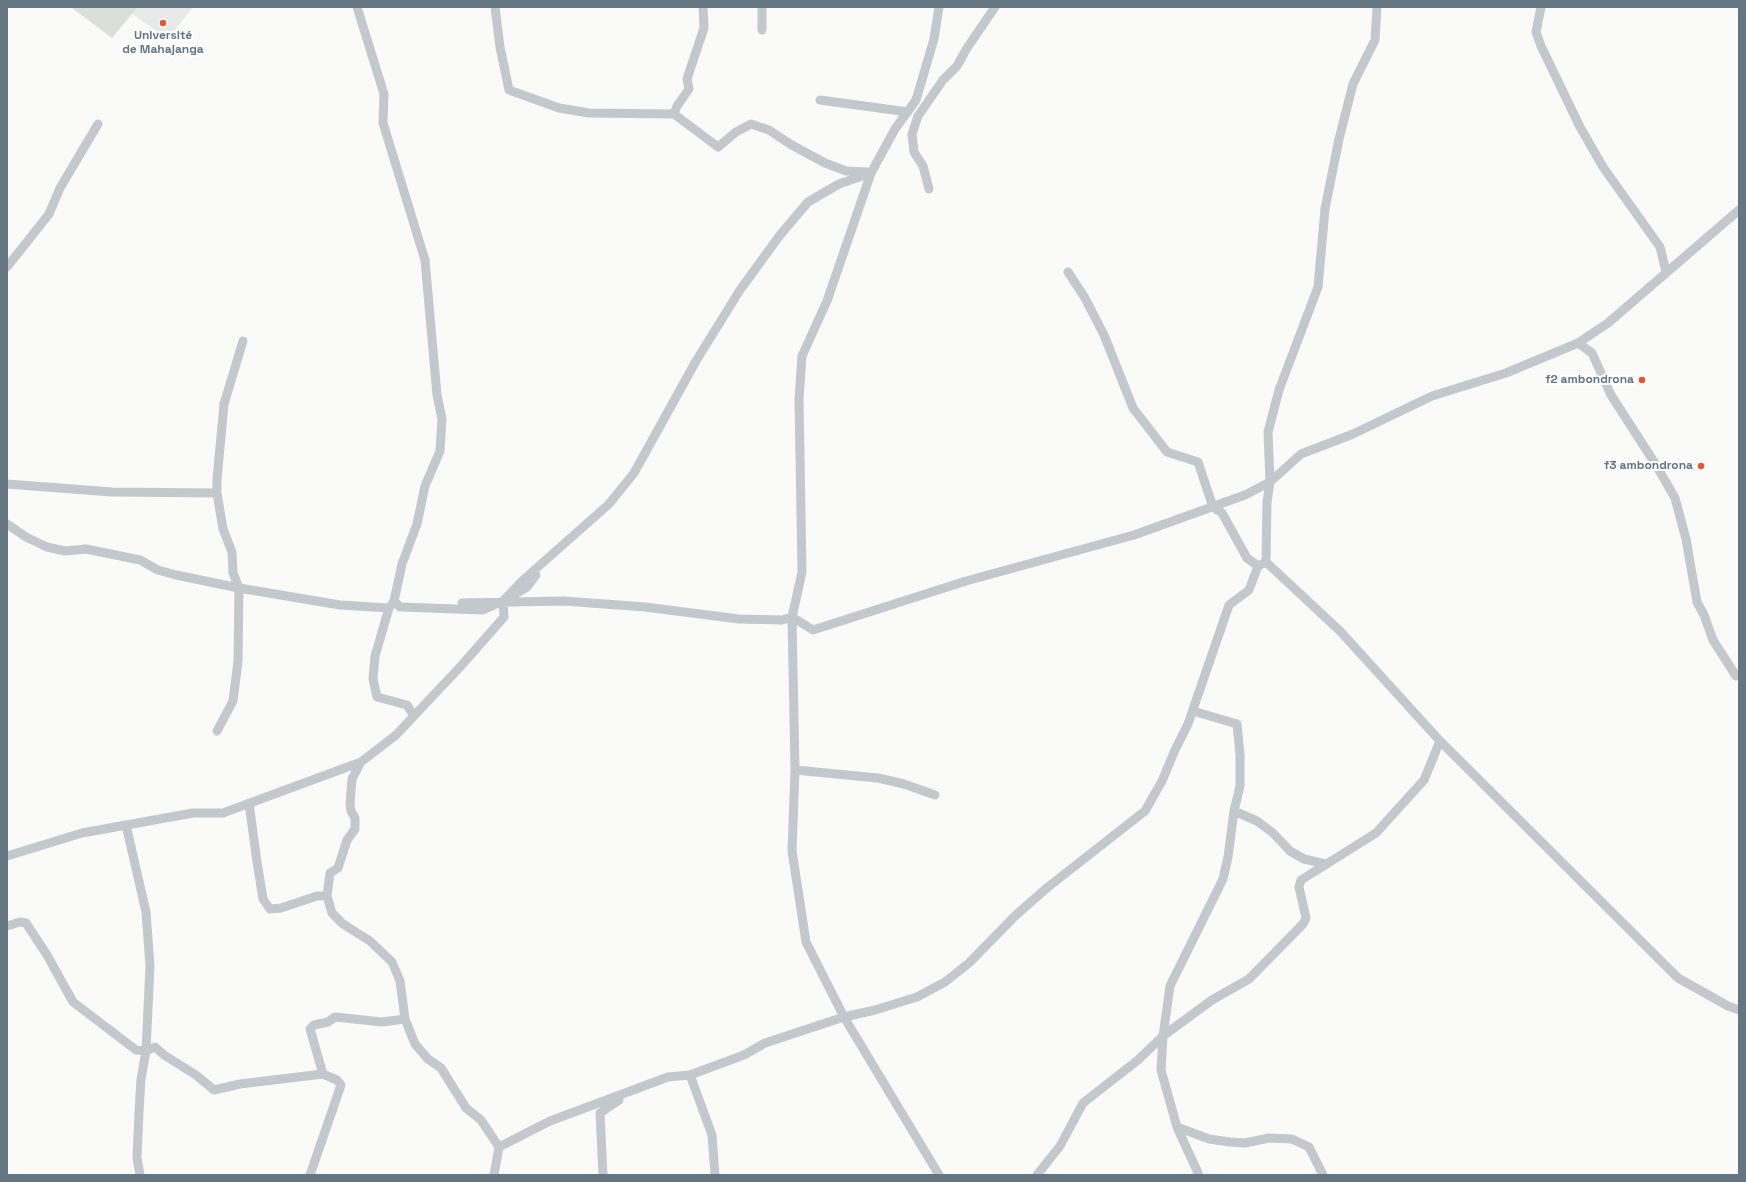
<!DOCTYPE html>
<meta charset="utf-8">
<style>
body{margin:0}
#map{position:relative;width:1746px;height:1182px;overflow:hidden;background:#fafaf8;font-family:"Space Grotesk",sans-serif}
canvas{display:block}
.frame{position:absolute;inset:0;border:8px solid #657683;pointer-events:none}
</style>
<div id="map">
<canvas width="1746" height="1182"></canvas>
<div class="frame"></div>
</div>
<script>
const g = document.querySelector('canvas').getContext('2d');
g.lineJoin = 'round';
function paint(path, color) {
  g.fillStyle = color;
  g.fill(path, 'evenodd');
}
function poly(rows) {
  const path = new Path2D();
  for (const r of rows) {
    path.moveTo(r[0], r[1]);
    for (let i = 2; i < r.length; i += 2) path.lineTo(r[i], r[i + 1]);
  }
  return path;
}
function trace(path, color, width, dash) {
  g.strokeStyle = color;
  g.lineWidth = width;
  g.lineCap = dash ? 'butt' : 'round';
  g.setLineDash(dash || []);
  g.stroke(path);
}
function drawText(font, color, halo, rows, align = 'center') {
  g.font = font + ' "Space Grotesk",sans-serif';
  g.lineWidth = 4;
  g.setLineDash([]);
  g.textBaseline = 'middle';
  g.strokeStyle = halo;
  g.fillStyle = color;
  for (const [text, x, y, turn = 0] of rows) {
    g.save();
    g.translate(x, y);
    g.rotate((+turn || 0) * Math.PI / 180);
    g.textAlign = isNaN(turn) ? turn : align;
    if (halo) g.strokeText(text, 0, 0);
    g.fillText(text, 0, 0);
    g.restore();
  }
}
const built = poly([
 [122,7,193,7,168,39]
]);
const green = poly([
 [73,7,134,7,136,9,112,38,72,8]
]);
const minor = poly([
 [357,7,384,94,383,123,425,260,437,395,442,419,440,451,425,486,417,524,402,564,394,601],
 [495,7,500,47,509,90,559,108,589,113,674,114,718,147,736,132,751,124,769,130,790,144,825,163,846,171,867,172],
 [1377,7,1375,40,1353,84,1339,139,1325,209,1318,287,1279,390,1268,432,1270,482,1267,502,1266,562,1340,631,1440,741,1678,978,1728,1006,1739,1010],
 [1541,7,1536,32,1541,46,1580,127,1603,167,1660,247,1666,272],
 [762,30,762,7],
 [820,100,908,112],
 [674,114,677,106,689,89,687,79,704,28,703,7],
 [929,189,923,166,914,152,912,134,918,116,943,80,957,66,967,48,995,7],
 [7,267,49,214,60,188,98,124],
 [1068,272,1085,298,1104,335,1133,408,1167,452,1198,462,1213,507,1222,513,1247,558,1258,566],
 [1578,343,1592,353,1611,395,1656,465,1675,498,1686,539,1697,602,1704,615,1713,640,1736,676],
 [7,484,112,492,217,493],
 [7,524,26,537,47,547,65,551,86,549,140,560,158,570,176,575,239,588,340,605,389,608,394,601,400,607,483,610,503,601,522,581,609,504,634,473,696,361,740,290,780,235,808,202,839,184,871,173],
 [462,603,564,601,645,607,739,619,782,620,792,617,813,630,966,581,1134,535,1245,495,1270,482,1301,454,1353,434,1432,396,1506,373,1578,343,1608,323,1739,210],
 [389,608,375,656,373,679,377,697,407,705,414,716],
 [1193,711,1237,724,1240,755,1240,786,1234,811,1228,857,1223,879,1170,986,1163,1036,1161,1070,1177,1127,1199,1175],
 [217,731,233,701,238,661,239,588,233,573,232,552,223,529,217,493,217,479,224,404,243,341],
 [361,762,352,779,350,804,351,811,355,818,355,829,347,840,338,868,330,873,327,896,332,913,343,924,370,941,392,962,400,981,405,1019,415,1044,428,1059,441,1068,466,1108,481,1120,499,1147,494,1175],
 [795,770,878,778,904,784,935,795],
 [249,803,257,862,263,899,270,909,281,908,317,896,327,896],
 [1234,811,1257,821,1273,833,1290,851,1304,859,1326,864],
 [126,825,146,912,150,966,146,1051,141,1079,139,1112,137,1158,140,1175],
 [7,856,82,833,193,813,223,813,361,762,396,735,461,666,504,617,503,601,527,587,536,575],
 [7,926,20,922,26,923,47,955,73,1002,136,1050,146,1051,155,1047,164,1055,196,1075,214,1090,240,1084,323,1074,337,1080,341,1085,310,1175],
 [323,1074,310,1029,314,1025,328,1022,335,1017,382,1022,405,1019],
 [690,1075,712,1135,715,1175],
 [1177,1127,1209,1139,1230,1142,1245,1143,1269,1138,1292,1139,1309,1147,1323,1175],
 [499,1147,550,1121,668,1077,690,1075,744,1055,765,1043,844,1017,875,1010,917,997,945,982,969,963,1016,915,1048,887,1145,811,1162,781,1175,750,1188,724,1229,605,1249,590,1258,566,1266,562],
 [603,1175,600,1113,619,1100],
 [939,1175,844,1017,806,942,792,851,795,770,792,617,802,572,799,399,802,356,827,301,871,173,895,129,916,100,934,39,939,7],
 [1037,1175,1060,1146,1083,1103,1138,1060,1163,1036,1212,1000,1249,979,1303,924,1306,918,1299,887,1301,880,1376,833,1424,780,1440,741]
]);
const markers = [
 [163,23,4,"#e4572e"],
 [1642,380,4,"#e4572e"],
 [1701,466,4,"#e4572e"]
];
const poiNames = [
 ["Université",163,36,"center"],
 ["de Mahajanga",163,50,"center"],
 ["f2 ambondrona",1634,380],
 ["f3 ambondrona",1693,466]
];
paint(built, '#e8e9e9');
paint(green, '#dadfd7');
trace(minor, '#c3c8cc', 9);
for (const [x, y, r, color] of markers) {
  const dot = new Path2D();
  dot.arc(x, y, r, 0, 2 * Math.PI);
  g.fillStyle = color;
  g.fill(dot);
  trace(dot, '#fff', 1.5);
}
drawText('bold 12px', '#657683', '#fff', poiNames, 'right');
</script>
